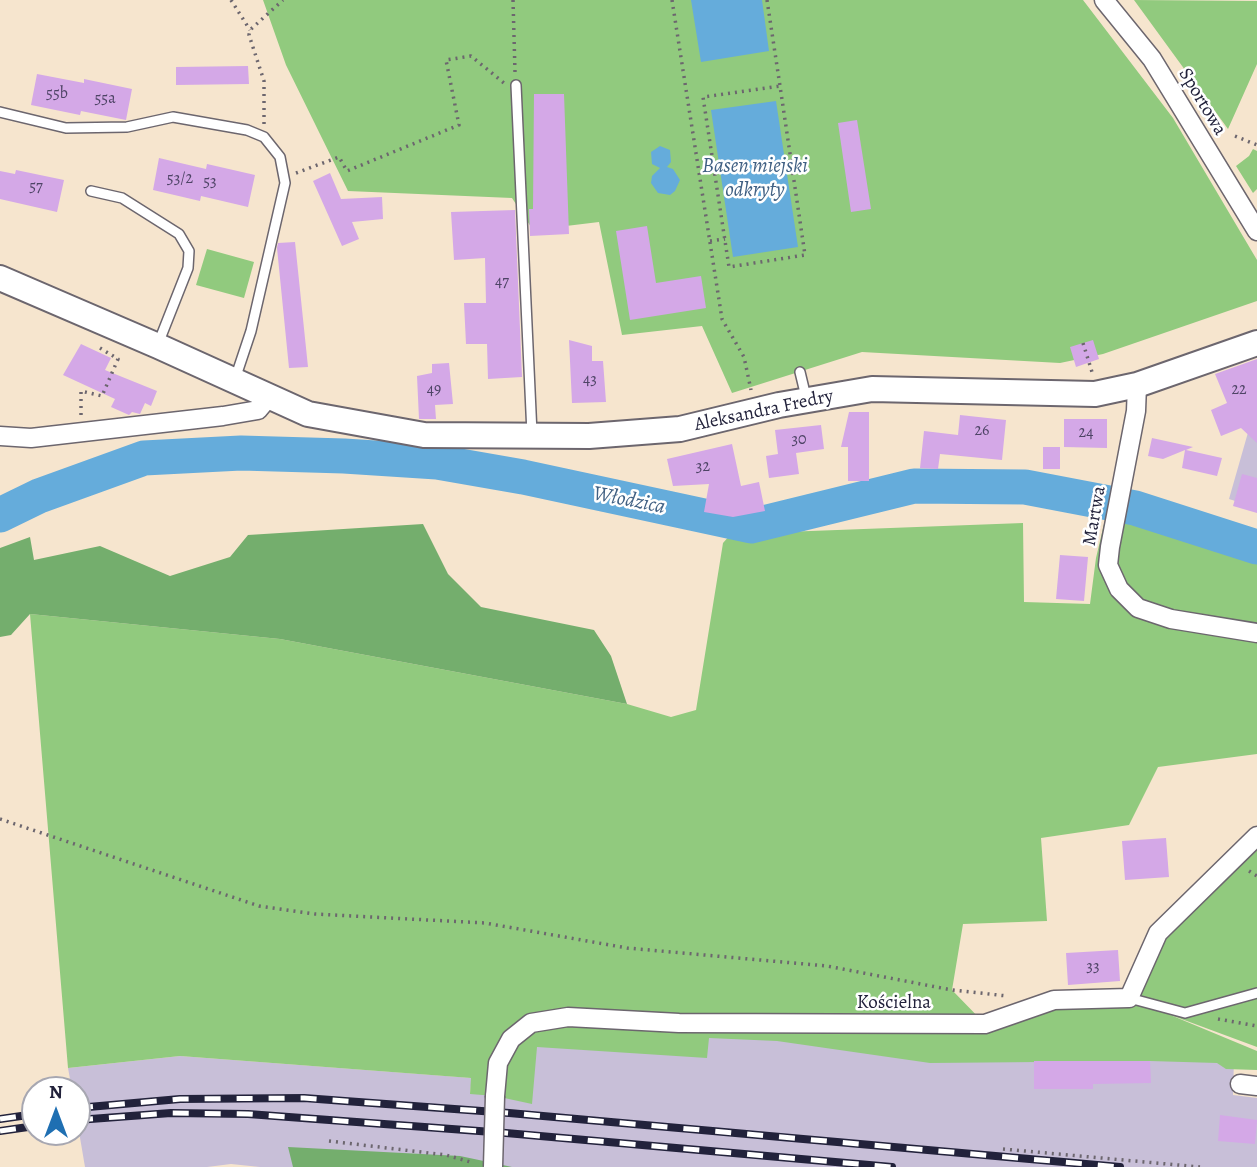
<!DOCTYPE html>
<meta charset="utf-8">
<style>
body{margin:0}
#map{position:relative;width:1257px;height:1167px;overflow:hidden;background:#f6e5ce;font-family:Alegreya,serif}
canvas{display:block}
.north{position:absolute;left:21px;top:1076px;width:70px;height:70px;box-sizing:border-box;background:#fff;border:2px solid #a7a7b1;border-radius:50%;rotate:0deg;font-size:19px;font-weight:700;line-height:28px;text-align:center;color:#22223b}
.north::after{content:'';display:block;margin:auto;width:24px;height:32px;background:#1f6fb2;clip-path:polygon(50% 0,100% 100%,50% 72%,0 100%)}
</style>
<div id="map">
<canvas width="1257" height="1167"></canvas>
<div class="north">N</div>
</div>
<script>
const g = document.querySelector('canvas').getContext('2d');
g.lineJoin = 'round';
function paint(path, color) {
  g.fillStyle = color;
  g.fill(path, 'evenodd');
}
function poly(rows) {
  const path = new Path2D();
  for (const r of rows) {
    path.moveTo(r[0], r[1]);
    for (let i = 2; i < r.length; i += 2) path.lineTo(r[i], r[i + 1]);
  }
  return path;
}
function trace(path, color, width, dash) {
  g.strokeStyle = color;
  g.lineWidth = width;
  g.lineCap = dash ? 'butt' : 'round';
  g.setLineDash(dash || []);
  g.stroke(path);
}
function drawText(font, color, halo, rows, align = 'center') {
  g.font = font + ' Alegreya,serif';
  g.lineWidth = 5;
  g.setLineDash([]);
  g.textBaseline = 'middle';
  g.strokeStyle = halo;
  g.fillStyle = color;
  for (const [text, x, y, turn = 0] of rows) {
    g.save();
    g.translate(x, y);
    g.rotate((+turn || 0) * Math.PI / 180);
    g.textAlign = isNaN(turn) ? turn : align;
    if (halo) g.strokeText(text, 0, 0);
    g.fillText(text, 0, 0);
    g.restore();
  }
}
const industrial = poly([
 [1257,416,1257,508,1229,499,1251,422],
 [647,1032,1234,1058,1233,1095,1257,1098,1257,1167,260,1167,231,1164,207,1167,85,1167,77,1120,77,1090,72,1090,68,1068,180,1056,472,1078,470,1093,530,1045]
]);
const green = poly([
 [263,0,1083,0,1173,118,1257,260,1257,301,1103,354,1060,363,862,352,732,393,702,326,622,335,599,222,533,230,512,198,348,191,286,65],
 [1134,0,1257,1,1257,64,1228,129],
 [1253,149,1257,151,1257,189,1253,193,1236,166,1249,156],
 [207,249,254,262,244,298,196,285],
 [1108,507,1135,508,1257,547,1257,754,1158,767,1129,825,1041,838,1047,921,963,924,952,990,985,1024,1054,1000,1129,998,1158,933,1257,836,1257,1047,1168,1014,1257,1051,1257,1070,1226,1069,1217,1063,1150,1061,930,1063,777,1041,709,1038,707,1058,537,1047,532,1104,495,1096,470,1094,471,1078,180,1056,68,1068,30,614,280,639,627,704,671,717,696,710,723,543,731,534,1023,523,1024,602,1090,604,1096,558]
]);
const forest = poly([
 [423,524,448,574,481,607,594,630,611,656,627,704,280,639,30,614,11,635,0,637,0,548,30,537,34,560,100,546,170,576,230,557,248,535],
 [288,1147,460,1156,512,1167,293,1167]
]);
const water = poly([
 [691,0,762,0,769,51,701,62],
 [776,101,798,247,733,257,711,110],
 [660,146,670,150,671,162,667,167,673,169,680,180,675,191,670,195,658,193,651,183,652,176,660,168,652,164,651,152]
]);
const river = poly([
 [0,515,39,496,144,458,241,453,344,456,437,462,523,477,751,526,914,486,1025,487,1135,508,1257,547]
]);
const building = poly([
 [248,66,249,84,176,85,176,67],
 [37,74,84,83,84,79,132,89,126,120,81,111,80,115,31,105],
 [534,94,564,94,569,234,530,236,529,209,533,209],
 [857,120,871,209,851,212,838,123],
 [159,158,206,169,207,164,255,175,248,207,201,196,200,201,153,190],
 [16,170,64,180,57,212,0,199,0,171,15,174],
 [330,173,341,199,382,197,383,219,352,222,359,239,342,246,313,181],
 [515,210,522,377,488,379,487,344,466,344,464,303,486,303,485,258,454,260,451,212],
 [647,226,656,283,701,276,706,308,630,320,616,231],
 [295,242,308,367,289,368,277,248,278,243],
 [569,340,592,346,592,361,603,361,606,402,572,403],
 [1093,340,1099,359,1076,367,1070,347],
 [81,344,111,358,105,370,157,391,151,406,145,403,140,414,132,412,129,415,111,407,115,399,63,375],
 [1257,359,1257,443,1241,428,1221,436,1211,410,1227,403,1215,374],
 [449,363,453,404,435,405,436,419,419,419,417,376,432,373,432,364],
 [849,412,869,412,869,481,848,481,848,447,841,447],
 [960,415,1006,420,1002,460,940,454,938,469,920,468,924,431,958,435],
 [1064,419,1107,419,1107,448,1064,447],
 [821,425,824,449,796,453,799,474,769,478,766,456,778,454,775,430],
 [1152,438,1193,447,1186,450,1222,458,1217,476,1182,468,1185,450,1163,459,1148,456],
 [732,444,741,486,759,482,765,511,733,517,704,512,709,484,673,486,667,459],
 [1043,447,1060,447,1060,469,1043,469],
 [1242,474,1257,478,1257,513,1233,506],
 [1060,555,1088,557,1084,601,1056,599],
 [1166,838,1169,877,1125,880,1122,841],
 [1118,950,1120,981,1068,985,1066,953],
 [1034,1061,1150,1061,1151,1083,1093,1084,1093,1089,1034,1089],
 [1220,1115,1257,1120,1255,1144,1218,1141]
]);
const path = poly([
 [231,0,250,30],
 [513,0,515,72],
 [672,0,722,319,744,357,751,390],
 [767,0,780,86,805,255,729,267,703,97,780,86],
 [264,124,264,81,249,35,250,30,283,0],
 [1235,136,1257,145],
 [296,173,339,157,347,171,459,125,446,60,471,56,504,83],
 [710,241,725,239],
 [1083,343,1092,372],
 [81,415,81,391,102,396,118,359,100,348],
 [0,819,259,906,315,914,485,923,627,948,827,966,952,990,1007,996],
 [1249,871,1257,876],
 [1218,1019,1257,1026],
 [329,1141,446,1155,474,1163],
 [1003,1149,1200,1167]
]);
const lane = poly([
 [516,85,532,434],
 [0,112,66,128,127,127,173,117,247,130,264,137,280,157,285,183,251,331,235,379],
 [91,191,122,198,179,234,189,251,188,268,158,344],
 [800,372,806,397],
 [1129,998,1185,1013,1257,993]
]);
const street = poly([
 [1104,0,1152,59,1257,231],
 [1137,385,1136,411,1110,547,1108,565,1119,589,1138,608,1171,619,1257,633],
 [0,436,31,438,223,416,258,410,268,398],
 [1240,1084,1257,1086],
 [495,1096,498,1063,511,1039,531,1023,568,1017,679,1023,985,1024,1054,1000,1129,998,1158,933,1257,836]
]);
const secondary = poly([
 [0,278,158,346,308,414,424,435,589,436,680,429,779,405,872,389,1095,394,1137,385,1257,343]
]);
const rail = poly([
 [77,1108,180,1099,304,1098,509,1113,1120,1167],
 [0,1119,35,1114],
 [77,1120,171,1113,248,1114,506,1133,892,1167],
 [0,1131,35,1126]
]);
const streetBridge = poly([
 [493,1167,495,1096]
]);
const numberNames = [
 ["55b",57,94],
 ["55a",105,99],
 ["53/2",180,179],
 ["53",210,182],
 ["57",36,187],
 ["47",502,282],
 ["43",590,380],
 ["49",434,390],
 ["22",1239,390],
 ["26",982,431],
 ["24",1086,433],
 ["30",799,440],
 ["32",703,467],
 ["33",1093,967]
];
const streetNames = [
 ["Sportowa",1202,102,59],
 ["Aleksandra Fredry",764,411,-12],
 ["Martwa",1095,516,-80],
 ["Kościelna",894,1003]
];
const waterNames = [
 ["Basen miejski",755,167],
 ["odkryty",755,191],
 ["Włodzica",629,501,11]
];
paint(industrial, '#c8bfd8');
paint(green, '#91ca7e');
paint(forest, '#74ae6d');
paint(water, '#65acdb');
trace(river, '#65acdb', 35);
paint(building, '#d4a8e7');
trace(lane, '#6c666e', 12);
trace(street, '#6c666e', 21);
trace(secondary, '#6c666e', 28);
trace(path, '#6c666e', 3.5, [2, 5]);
trace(lane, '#fff', 9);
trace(street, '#fff', 18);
trace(secondary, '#fff', 24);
trace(rail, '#22223b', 8);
trace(rail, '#fff', 5, [16]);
trace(streetBridge, '#6c666e', 21, []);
trace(streetBridge, '#fff', 18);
drawText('16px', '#4e4466', null, numberNames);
drawText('19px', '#22223b', '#fff', streetNames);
drawText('italic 21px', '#406083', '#fff', waterNames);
</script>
